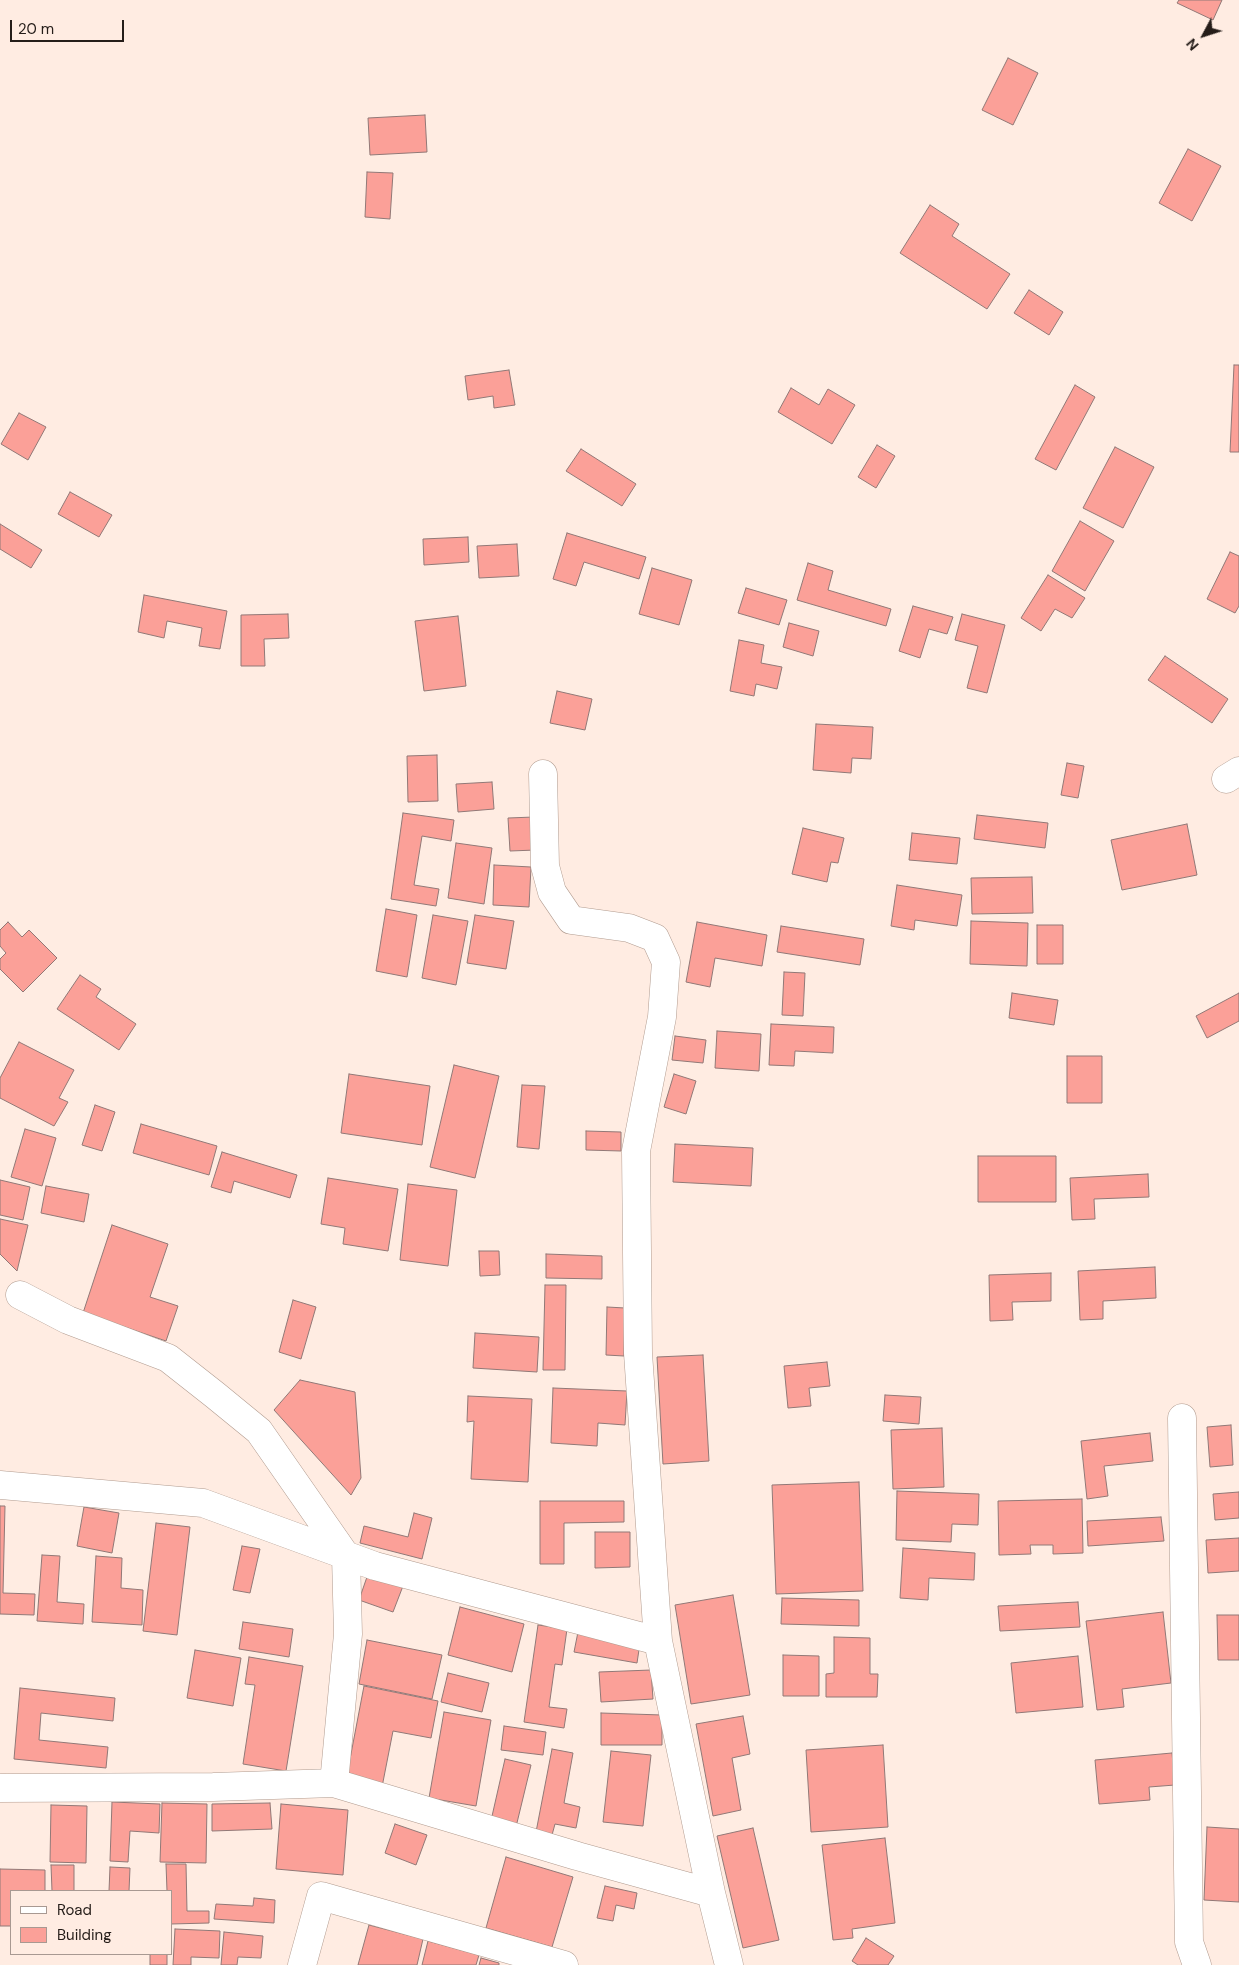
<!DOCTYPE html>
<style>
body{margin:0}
#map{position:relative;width:1239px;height:1965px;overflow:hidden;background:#ffece2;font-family:"DM Sans",sans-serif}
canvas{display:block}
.legend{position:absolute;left:10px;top:1890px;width:162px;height:65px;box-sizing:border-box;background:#ffece2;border:1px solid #a89992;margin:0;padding:6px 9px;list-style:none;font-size:15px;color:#251d19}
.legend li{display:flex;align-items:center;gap:10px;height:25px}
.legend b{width:25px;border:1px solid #a89992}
.north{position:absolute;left:1179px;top:10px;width:50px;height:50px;-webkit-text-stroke:4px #ffece2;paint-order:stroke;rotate:230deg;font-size:14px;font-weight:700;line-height:20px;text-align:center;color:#251d19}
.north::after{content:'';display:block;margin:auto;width:18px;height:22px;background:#251d19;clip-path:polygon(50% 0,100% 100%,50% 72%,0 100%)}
.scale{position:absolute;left:10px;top:20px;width:114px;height:22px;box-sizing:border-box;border:2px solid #251d19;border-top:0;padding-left:6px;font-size:15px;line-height:18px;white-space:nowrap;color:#251d19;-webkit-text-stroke:4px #ffece2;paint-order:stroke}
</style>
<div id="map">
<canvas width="1239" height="1965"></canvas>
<ul class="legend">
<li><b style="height:6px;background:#fff"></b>Road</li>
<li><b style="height:14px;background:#fba098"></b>Building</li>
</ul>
<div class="north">N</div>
<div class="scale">20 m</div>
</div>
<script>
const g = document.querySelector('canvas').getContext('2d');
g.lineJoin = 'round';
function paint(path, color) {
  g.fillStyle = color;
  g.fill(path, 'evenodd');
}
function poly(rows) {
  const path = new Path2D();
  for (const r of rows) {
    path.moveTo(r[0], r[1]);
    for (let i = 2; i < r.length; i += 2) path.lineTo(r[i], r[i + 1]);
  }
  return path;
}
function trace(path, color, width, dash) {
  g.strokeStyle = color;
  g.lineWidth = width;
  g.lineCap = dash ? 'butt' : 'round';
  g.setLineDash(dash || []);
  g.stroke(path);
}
const building = poly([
 [1179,0,1222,0,1213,20,1177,3,1179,0],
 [1008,58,1038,73,1013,125,982,110,1008,58],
 [425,115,427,152,370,155,368,118,425,115],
 [1188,149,1221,166,1192,221,1159,203,1188,149],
 [367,172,393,173,390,219,365,217,367,172],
 [930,205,959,224,952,236,1010,274,987,309,900,253,930,205],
 [1029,290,1063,312,1049,335,1014,313,1029,290],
 [1234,365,1239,365,1239,452,1230,452,1234,365],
 [509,370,515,405,494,408,493,396,468,400,465,376,509,370],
 [1075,385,1095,397,1056,470,1035,459,1075,385],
 [791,388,819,405,828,389,855,405,832,444,778,412,791,388],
 [19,413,46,427,28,460,1,444,19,413],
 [877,445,895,456,876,488,858,477,877,445],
 [1115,447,1154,467,1123,528,1083,508,1115,447],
 [581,449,636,484,622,506,566,471,581,449],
 [70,492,112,515,99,537,58,514,70,492],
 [1080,521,1114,541,1085,591,1052,571,1080,521],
 [0,524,42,550,31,568,0,549,0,524],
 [567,533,646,557,639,579,584,562,576,586,553,579,567,533],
 [468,537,469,562,424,565,423,539,468,537],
 [517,544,519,576,479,578,477,546,517,544],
 [1230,552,1239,556,1239,606,1235,613,1207,599,1230,552],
 [808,563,833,571,828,590,891,609,886,626,797,600,808,563],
 [652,568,692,580,679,625,639,614,652,568],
 [1048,575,1085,598,1072,618,1055,609,1041,631,1021,618,1048,575],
 [746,588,787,600,779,625,738,613,746,588],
 [144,595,227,611,220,649,199,646,202,628,167,621,164,638,138,632,144,595],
 [913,606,953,617,947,634,929,629,920,658,899,651,913,606],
 [288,614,289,638,264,639,265,666,241,666,241,615,288,614],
 [962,614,1005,625,987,693,967,688,978,646,955,640,962,614],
 [458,616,466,686,424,691,415,621,458,616],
 [789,623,819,631,813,656,783,647,789,623],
 [739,640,764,645,761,663,782,667,777,689,756,684,754,696,730,691,739,640],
 [1165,656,1228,699,1212,723,1148,680,1165,656],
 [557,691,592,699,585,730,550,723,557,691],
 [816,724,873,727,871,759,852,758,851,773,813,770,816,724],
 [437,755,438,801,408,802,407,756,437,755],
 [1067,763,1084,766,1078,798,1061,795,1067,763],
 [492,782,494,809,458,812,456,784,492,782],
 [403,813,454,820,451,841,422,836,414,885,439,889,436,906,391,899,403,813],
 [977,815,1048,823,1045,848,974,839,977,815],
 [534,817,536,850,510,851,508,818,534,817],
 [1187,824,1197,875,1122,890,1111,840,1187,824],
 [803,828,844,838,838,863,831,862,827,882,792,874,803,828],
 [912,833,960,838,957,864,909,860,912,833],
 [456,843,492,848,484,904,448,898,456,843],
 [494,865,531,867,529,907,493,905,494,865],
 [1032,877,1033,913,972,914,971,878,1032,877],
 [897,885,962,895,957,926,915,920,914,930,891,926,897,885],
 [386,909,417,915,407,977,376,971,386,909],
 [433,915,468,921,456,985,422,978,433,915],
 [475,915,514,921,506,969,467,963,475,915],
 [971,921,1028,923,1027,966,970,964,971,921],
 [8,922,22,937,29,930,57,958,23,992,0,969,0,959,6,953,0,946,0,930,8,922],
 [697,922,767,935,762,966,715,958,710,987,686,982,697,922],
 [1037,925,1063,925,1063,964,1037,964,1037,925],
 [781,926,864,939,860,965,777,952,781,926],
 [784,972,805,973,803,1016,782,1015,784,972],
 [80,975,101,989,96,997,136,1024,119,1050,57,1009,80,975],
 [1012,993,1058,1000,1054,1025,1009,1018,1012,993],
 [1239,993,1239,1021,1207,1038,1196,1016,1239,993],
 [771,1024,834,1027,833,1053,795,1051,794,1066,769,1065,771,1024],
 [717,1031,761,1034,759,1071,715,1068,717,1031],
 [675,1036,706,1040,703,1063,672,1060,675,1036],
 [19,1042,74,1070,59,1098,68,1102,54,1126,0,1098,0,1078,19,1042],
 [1067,1056,1102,1056,1102,1103,1067,1103,1067,1056],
 [454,1065,499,1076,475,1178,430,1167,454,1065],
 [349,1074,430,1086,422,1145,341,1133,349,1074],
 [674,1074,696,1081,686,1114,664,1107,674,1074],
 [522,1085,545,1086,539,1149,517,1147,522,1085],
 [95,1105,115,1112,102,1151,82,1145,95,1105],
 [141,1124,217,1146,209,1175,133,1153,141,1124],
 [25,1129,56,1138,42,1186,11,1177,25,1129],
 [586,1131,621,1132,621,1151,586,1150,586,1131],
 [675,1144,753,1148,751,1186,673,1182,675,1144],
 [222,1152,297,1175,290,1198,234,1181,231,1193,211,1187,222,1152],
 [978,1156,1056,1156,1056,1202,978,1202,978,1156],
 [1148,1174,1149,1197,1094,1199,1095,1219,1072,1220,1070,1178,1148,1174],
 [328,1178,398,1189,388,1251,343,1244,345,1228,321,1224,328,1178],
 [0,1180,30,1187,23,1220,0,1215,0,1180],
 [408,1184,457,1190,448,1266,400,1260,408,1184],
 [46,1186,89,1194,84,1222,41,1213,46,1186],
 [0,1219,28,1225,17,1271,0,1254,0,1219],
 [112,1225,168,1244,150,1297,178,1306,166,1341,83,1313,112,1225],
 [479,1251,499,1251,500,1275,480,1276,479,1251],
 [546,1254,602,1256,602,1279,546,1278,546,1254],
 [1155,1267,1156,1298,1103,1301,1103,1319,1080,1320,1078,1271,1155,1267],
 [1051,1273,1051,1301,1012,1302,1013,1320,990,1321,989,1275,1051,1273],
 [545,1285,566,1285,565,1370,543,1370,545,1285],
 [293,1300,316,1307,301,1359,279,1352,293,1300],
 [607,1307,625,1308,624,1356,606,1355,607,1307],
 [475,1333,539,1337,537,1372,473,1368,475,1333],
 [703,1355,709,1461,663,1464,657,1357,703,1355],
 [827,1362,830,1386,809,1388,811,1406,788,1408,784,1366,827,1362],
 [300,1380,355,1392,361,1478,351,1495,274,1410,300,1380],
 [553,1388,627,1391,625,1425,598,1423,597,1446,551,1443,553,1388],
 [885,1395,921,1397,919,1424,883,1421,885,1395],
 [468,1396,532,1399,528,1482,471,1479,474,1421,467,1422,468,1396],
 [1231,1425,1233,1465,1210,1467,1207,1427,1231,1425],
 [942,1428,944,1487,893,1489,891,1430,942,1428],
 [1150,1433,1153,1461,1104,1466,1108,1496,1087,1499,1081,1441,1150,1433],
 [859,1482,863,1591,776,1594,772,1485,859,1482],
 [897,1491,979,1494,978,1525,952,1524,951,1542,896,1540,897,1491],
 [1239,1492,1239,1518,1215,1520,1213,1494,1239,1492],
 [1082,1499,1083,1553,1053,1554,1053,1545,1030,1545,1031,1554,999,1555,998,1501,1082,1499],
 [540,1501,624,1501,624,1522,564,1523,564,1564,540,1564,540,1501],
 [0,1506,5,1506,3,1593,35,1594,34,1615,0,1614,0,1506],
 [84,1507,119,1513,112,1553,77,1546,84,1507],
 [414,1513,432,1518,422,1559,360,1543,364,1526,408,1537,414,1513],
 [1161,1517,1164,1541,1088,1546,1087,1521,1161,1517],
 [156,1523,190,1527,177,1635,143,1631,156,1523],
 [595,1532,630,1532,630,1567,595,1568,595,1532],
 [1239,1538,1239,1571,1208,1573,1206,1540,1239,1538],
 [242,1546,260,1549,250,1593,233,1590,242,1546],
 [903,1548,975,1553,974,1580,929,1578,928,1600,900,1598,903,1548],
 [42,1555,60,1556,57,1602,84,1604,83,1624,37,1621,42,1555],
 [96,1556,122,1558,121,1588,143,1590,142,1625,92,1622,96,1556],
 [368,1574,403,1586,393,1612,359,1600,368,1574],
 [733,1595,750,1695,691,1704,675,1605,733,1595],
 [782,1598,859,1600,859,1626,781,1624,782,1598],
 [1078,1602,1080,1627,1000,1631,998,1606,1078,1602],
 [460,1607,524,1624,512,1672,448,1655,460,1607],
 [1163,1612,1171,1683,1122,1689,1124,1707,1097,1710,1086,1621,1163,1612],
 [1217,1615,1239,1615,1239,1660,1218,1660,1217,1615],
 [243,1622,293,1629,289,1657,239,1649,243,1622],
 [538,1625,567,1629,562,1665,555,1664,549,1707,567,1709,564,1728,524,1722,538,1625],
 [578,1632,640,1643,637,1663,574,1652,578,1632],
 [834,1637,870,1638,870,1674,878,1674,877,1697,826,1697,826,1674,834,1673,834,1637],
 [367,1640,442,1655,432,1699,359,1684,367,1640],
 [195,1650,241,1658,233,1706,187,1698,195,1650],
 [783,1655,819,1656,819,1696,783,1696,783,1655],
 [1078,1656,1083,1707,1016,1713,1011,1663,1078,1656],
 [249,1657,303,1666,286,1771,243,1764,255,1685,245,1684,249,1657],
 [651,1670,653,1699,601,1702,599,1672,651,1670],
 [448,1673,489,1683,482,1712,441,1702,448,1673],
 [364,1686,438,1701,431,1738,393,1731,382,1787,346,1780,364,1686],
 [20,1688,115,1698,113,1721,41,1713,39,1740,108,1747,106,1768,14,1759,20,1688],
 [444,1712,491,1720,476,1806,429,1798,444,1712],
 [601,1713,662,1715,662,1745,601,1745,601,1713],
 [743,1716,750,1754,732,1758,741,1810,713,1816,696,1724,743,1716],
 [504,1726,546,1732,543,1755,501,1750,504,1726],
 [883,1745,888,1827,811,1832,806,1750,883,1745],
 [552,1749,573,1753,564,1803,580,1807,576,1828,555,1824,552,1835,536,1832,552,1749],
 [611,1751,651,1755,643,1826,603,1822,611,1751],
 [1172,1753,1175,1785,1149,1787,1150,1800,1099,1804,1095,1760,1172,1753],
 [505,1759,531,1765,515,1831,490,1825,505,1759],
 [112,1802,160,1804,159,1833,130,1831,128,1862,110,1861,112,1802],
 [162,1803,207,1804,206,1863,160,1862,162,1803],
 [270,1803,272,1829,212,1831,212,1804,270,1803],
 [281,1804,348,1810,343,1875,276,1869,281,1804],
 [51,1805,87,1806,86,1863,50,1862,51,1805],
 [395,1824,427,1835,416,1865,385,1853,395,1824],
 [1207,1827,1239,1829,1239,1902,1204,1900,1207,1827],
 [753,1828,779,1940,743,1948,717,1836,753,1828],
 [885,1838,895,1923,852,1929,853,1938,833,1940,822,1845,885,1838],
 [506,1857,573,1877,552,1947,486,1928,506,1857],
 [166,1864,186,1864,187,1911,209,1911,209,1923,171,1924,171,1891,167,1891,166,1864],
 [51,1865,74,1865,74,1891,52,1891,51,1865],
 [110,1867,130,1868,129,1891,109,1891,110,1867],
 [0,1869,45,1870,45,1891,11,1891,11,1926,0,1926,0,1869],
 [605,1886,637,1893,634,1909,616,1905,613,1921,597,1918,605,1886],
 [254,1898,275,1900,274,1923,214,1919,216,1904,253,1906,254,1898],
 [369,1925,423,1939,417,1965,358,1965,369,1925],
 [175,1929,220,1931,219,1958,191,1957,191,1965,173,1965,175,1929],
 [224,1932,263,1936,261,1958,238,1957,237,1965,221,1965,224,1932],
 [866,1938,894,1956,888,1965,858,1965,852,1961,866,1938],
 [428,1941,479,1955,476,1965,422,1965,428,1941],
 [150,1954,167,1954,167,1965,150,1965,150,1954],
 [481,1958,499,1963,499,1965,479,1965,481,1958]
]);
const street = poly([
 [543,774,545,866,552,892,571,920,629,928,655,938,666,962,662,1017,636,1151,638,1353,658,1641,711,1893,729,1965],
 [1226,779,1239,771],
 [20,1295,68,1320,168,1358,215,1395,259,1431,346,1556,348,1634,334,1783],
 [1182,1418,1189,1942,1197,1965],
 [0,1485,203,1503,375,1566,658,1641],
 [0,1788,213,1787,334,1783,577,1856,711,1893],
 [302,1965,321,1896,564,1965]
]);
paint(building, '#fba098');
trace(building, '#917876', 1);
trace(street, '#b19b8f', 29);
trace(street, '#fff', 28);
</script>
